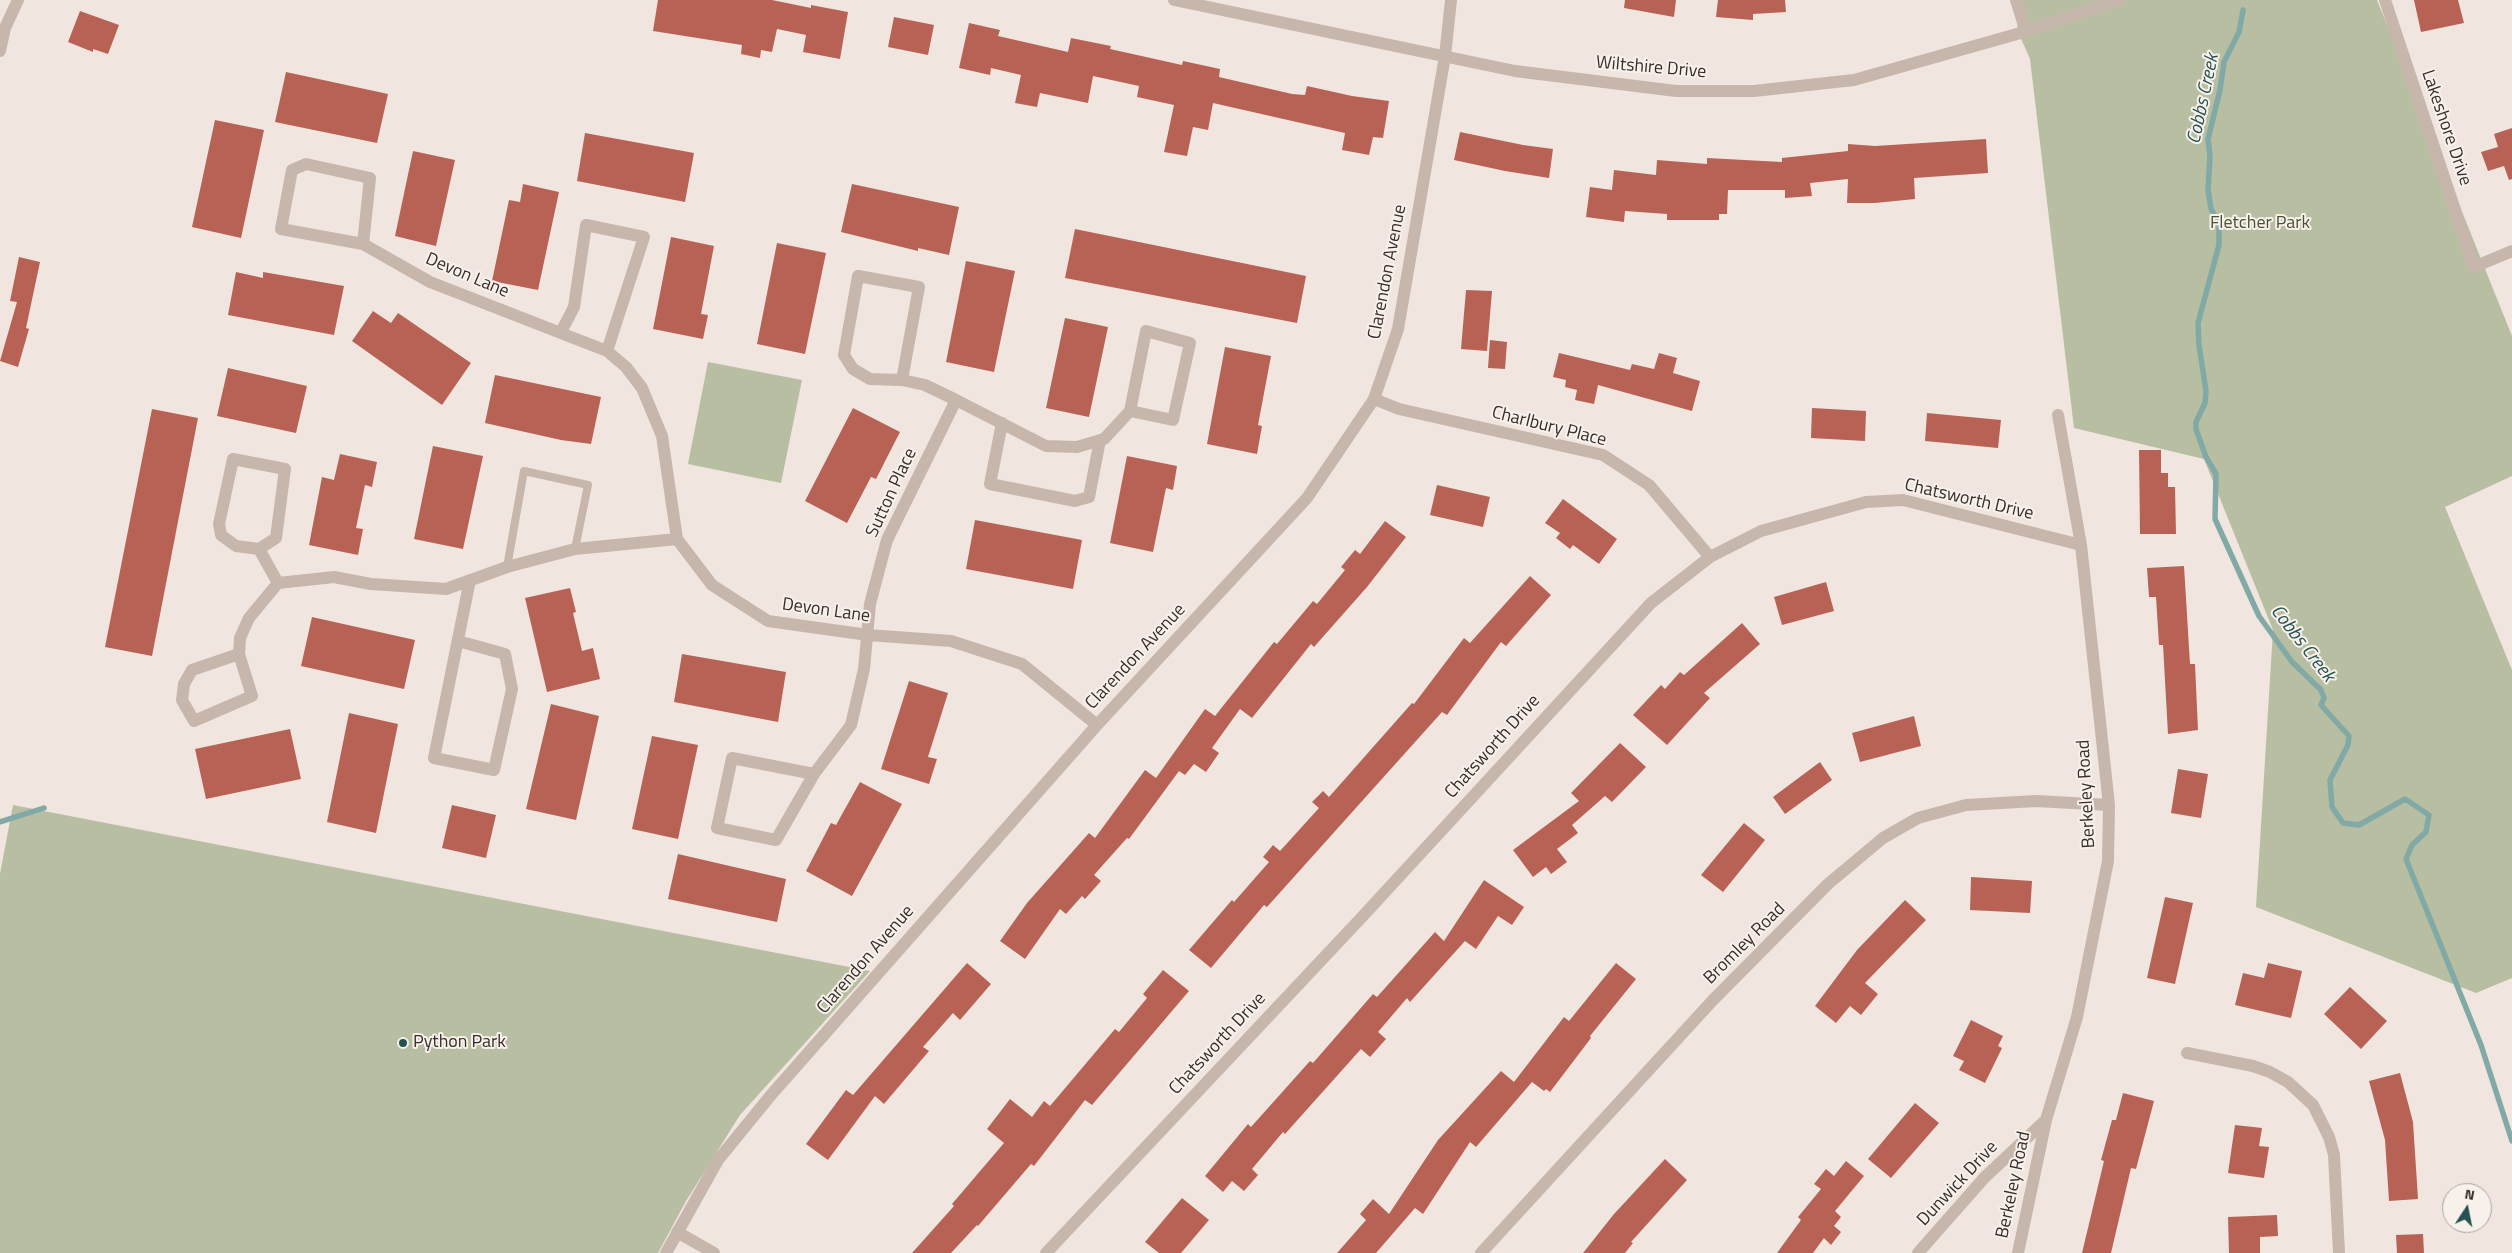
<!DOCTYPE html>
<style>
body{margin:0}
#map{position:relative;width:2512px;height:1253px;overflow:hidden;background:#f0e6df;font-family:"Titillium Web",sans-serif}
canvas{display:block}
.north{position:absolute;left:2442px;top:1183px;width:50px;height:50px;box-sizing:border-box;background:#f8f1eb;border:1px solid #aaa39e;border-radius:50%;rotate:11deg;font-size:14px;font-weight:700;line-height:20px;text-align:center;color:#362d2a}
.north::after{content:'';display:block;margin:auto;width:18px;height:22px;background:#245351;clip-path:polygon(50% 0,100% 100%,50% 72%,0 100%)}
</style>
<div id="map">
<canvas width="2512" height="1253"></canvas>
<div class="north">N</div>
</div>
<script>
const g = document.querySelector('canvas').getContext('2d');
g.lineJoin = 'round';
function paint(path, color) {
  g.fillStyle = color;
  g.fill(path, 'evenodd');
}
function poly(rows) {
  const path = new Path2D();
  for (const r of rows) {
    path.moveTo(r[0], r[1]);
    for (let i = 2; i < r.length; i += 2) path.lineTo(r[i], r[i + 1]);
  }
  return path;
}
function trace(path, color, width, dash) {
  g.strokeStyle = color;
  g.lineWidth = width;
  g.lineCap = dash ? 'butt' : 'round';
  g.setLineDash(dash || []);
  g.stroke(path);
}
function drawText(font, color, halo, rows, align = 'center') {
  g.font = font + ' "Titillium Web",sans-serif';
  g.lineWidth = 4;
  g.setLineDash([]);
  g.textBaseline = 'middle';
  g.strokeStyle = halo;
  g.fillStyle = color;
  for (const [text, x, y, turn = 0] of rows) {
    g.save();
    g.translate(x, y);
    g.rotate((+turn || 0) * Math.PI / 180);
    g.textAlign = isNaN(turn) ? turn : align;
    if (halo) g.strokeText(text, 0, 0);
    g.fillText(text, 0, 0);
    g.restore();
  }
}
const green = poly([
 [2013,0,2377,0,2512,336,2512,476,2445,507,2512,670,2512,978,2476,993,2256,907,2273,630,2204,459,2074,428,2030,59,2019,34],
 [708,362,802,380,781,483,688,464],
 [13,805,870,971,740,1115,686,1201,658,1253,0,1253,0,874]
]);
const stream = poly([
 [2243,10,2239,32,2224,62,2220,90,2208,139,2210,156,2208,190,2211,209,2219,223,2219,245,2198,323,2199,345,2206,391,2205,403,2196,422,2196,429,2206,457,2216,474,2215,519,2259,616,2292,662,2321,690,2324,698,2321,705,2349,736,2348,745,2330,780,2332,807,2343,823,2359,825,2405,799,2429,815,2426,832,2412,845,2406,859,2481,1045,2512,1141],
 [0,822,44,808]
]);
const building = poly([
 [658,0,772,0,811,8,811,5,848,12,840,59,803,52,806,35,777,29,772,52,761,50,760,58,741,54,742,45,653,31],
 [1625,0,1676,0,1674,17,1624,8],
 [1718,0,1785,0,1786,12,1753,14,1753,20,1716,17],
 [2414,0,2458,0,2464,23,2421,32],
 [80,11,119,25,108,54,93,49,93,52,68,42],
 [894,17,934,25,928,55,888,47],
 [969,23,1000,30,998,36,1068,52,1071,38,1111,46,1110,49,1182,65,1183,61,1220,69,1219,77,1292,94,1305,95,1307,86,1352,96,1389,101,1383,138,1373,137,1369,155,1342,150,1345,133,1213,103,1208,130,1193,127,1187,156,1164,152,1174,105,1137,97,1139,86,1093,76,1088,103,1040,93,1037,107,1015,103,1021,75,991,68,990,75,959,68],
 [286,72,388,94,377,143,275,122],
 [215,120,264,130,241,238,192,227],
 [2512,128,2512,179,2509,180,2504,166,2488,171,2481,152,2498,147,2494,134],
 [1460,132,1523,145,1553,149,1549,178,1505,171,1454,160],
 [585,133,694,153,685,202,577,181],
 [1986,139,1988,173,1914,178,1915,199,1875,203,1847,203,1848,179,1810,183,1812,196,1785,198,1785,190,1728,190,1727,214,1719,214,1719,220,1667,220,1667,214,1625,211,1624,222,1586,217,1590,187,1612,190,1614,170,1656,175,1657,160,1707,164,1707,158,1782,162,1782,158,1848,151,1848,144,1875,146],
 [413,151,455,160,436,246,395,236],
 [523,184,559,192,538,290,492,281,509,200,520,202],
 [852,184,959,207,949,255,918,248,918,251,841,232],
 [1075,229,1306,276,1297,323,1065,278],
 [671,237,714,246,701,314,708,315,703,339,653,329],
 [777,243,826,253,805,354,757,344],
 [19,257,40,262,26,328,29,329,18,367,0,361,17,302,10,301],
 [966,261,1015,271,994,372,946,362],
 [236,272,263,278,263,272,344,286,334,335,228,315],
 [1466,290,1492,291,1487,351,1461,349],
 [373,311,391,323,398,313,471,363,442,405,352,341],
 [1065,318,1108,327,1089,417,1046,408],
 [1490,340,1507,342,1505,369,1488,368],
 [1225,347,1271,356,1258,425,1262,426,1257,454,1207,444],
 [1559,353,1630,370,1632,364,1654,369,1659,353,1677,358,1673,373,1700,381,1692,411,1598,385,1594,404,1575,400,1577,390,1565,387,1566,380,1553,377],
 [228,368,307,386,296,433,217,416],
 [495,375,601,397,591,444,561,440,485,423],
 [853,408,900,432,876,479,871,477,847,523,805,501],
 [1812,408,1866,411,1865,441,1811,438],
 [152,409,198,418,152,656,105,647],
 [1927,413,2001,420,1998,448,1925,441],
 [433,446,483,456,463,549,414,539],
 [2139,450,2161,450,2161,473,2168,473,2168,487,2175,487,2176,534,2140,534],
 [340,454,377,462,372,487,365,485,356,528,363,529,358,555,309,545,322,477,334,480],
 [1127,456,1177,466,1173,490,1166,488,1153,552,1110,543],
 [1437,485,1490,497,1483,527,1430,515],
 [1563,499,1617,539,1599,564,1573,545,1570,549,1556,538,1560,533,1545,523],
 [975,520,1082,540,1073,589,966,569],
 [1385,521,1406,537,1367,587,1314,647,1311,644,1252,718,1240,709,1212,748,1219,753,1206,772,1194,764,1185,775,1179,771,1129,839,1127,838,1094,875,1101,881,1085,899,1082,896,1066,914,1060,909,1025,959,1000,941,1027,903,1089,833,1095,838,1145,770,1156,778,1205,709,1215,716,1274,642,1277,644,1313,601,1317,604,1345,570,1341,567,1355,550,1360,554],
 [2184,566,2190,664,2195,664,2198,730,2168,734,2163,645,2159,645,2156,597,2149,597,2147,568],
 [1530,576,1551,595,1506,646,1501,642,1447,715,1442,712,1267,907,1264,905,1211,968,1189,950,1232,900,1234,902,1269,862,1263,857,1273,845,1280,851,1319,808,1312,802,1323,791,1329,797,1412,703,1414,704,1464,638,1470,643],
 [1826,582,1834,611,1782,625,1774,597],
 [570,588,576,612,573,613,582,651,593,648,600,679,547,692,525,598],
 [312,617,415,640,404,689,301,666],
 [1742,623,1760,644,1704,693,1710,698,1667,745,1633,715,1661,685,1665,689,1680,672,1684,675],
 [682,654,786,672,778,722,674,702],
 [909,681,948,693,928,757,937,759,929,784,881,769],
 [551,704,599,716,576,820,526,809],
 [349,713,398,724,376,833,327,822],
 [1914,716,1921,746,1860,762,1852,733],
 [290,729,301,779,206,799,195,749],
 [652,736,698,745,678,839,632,829],
 [1620,743,1646,767,1612,802,1605,796,1572,825,1578,833,1557,849,1567,862,1551,874,1546,867,1533,877,1513,850,1579,801,1571,793],
 [1820,762,1832,780,1785,814,1773,797],
 [2178,769,2208,774,2201,818,2171,813],
 [860,782,902,804,852,896,806,871,831,823,836,825],
 [452,805,496,815,486,858,442,848],
 [1744,823,1765,840,1723,892,1701,875],
 [678,854,786,879,777,922,668,899],
 [1971,877,2032,881,2030,913,1970,910],
 [1484,880,1524,907,1512,925,1498,916,1476,949,1465,941,1410,1002,1407,998,1378,1032,1386,1039,1370,1057,1361,1049,1285,1134,1283,1132,1252,1169,1258,1175,1244,1191,1232,1181,1223,1192,1205,1176,1248,1124,1251,1127,1310,1061,1313,1063,1373,994,1377,997,1435,932,1444,941],
 [2165,897,2193,903,2175,984,2147,978],
 [1905,900,1926,920,1865,983,1878,994,1861,1015,1850,1006,1836,1023,1815,1006,1857,950],
 [967,963,991,984,960,1020,953,1013,923,1047,929,1051,884,1104,875,1096,828,1160,806,1144,846,1090,853,1095],
 [1616,963,1636,979,1590,1036,1591,1038,1550,1092,1546,1089,1544,1091,1532,1082,1476,1147,1470,1142,1423,1214,1415,1208,1376,1253,1337,1253,1366,1220,1360,1214,1373,1199,1389,1214,1438,1140,1501,1071,1514,1082,1564,1017,1569,1021],
 [2268,963,2302,971,2291,1018,2235,1005,2243,973,2264,978],
 [1163,970,1189,991,1092,1105,1085,1100,1034,1166,1031,1164,978,1226,977,1225,951,1253,912,1253,954,1206,952,1204,1004,1143,987,1129,1010,1099,1032,1117,1044,1101,1050,1106,1115,1029,1119,1032,1147,998,1143,994],
 [2350,987,2387,1021,2361,1049,2324,1014],
 [1971,1020,2003,1036,1998,1046,2002,1048,1985,1083,1959,1070,1964,1061,1953,1056],
 [2400,1073,2413,1122,2418,1199,2389,1201,2385,1140,2369,1081],
 [2123,1093,2154,1101,2136,1169,2131,1168,2111,1253,2082,1253,2104,1161,2101,1160,2112,1120,2116,1120],
 [1915,1103,1939,1123,1891,1178,1868,1159],
 [2235,1125,2262,1128,2259,1146,2269,1147,2264,1178,2228,1173],
 [1665,1159,1687,1180,1631,1242,1633,1243,1625,1253,1583,1253,1614,1214],
 [1846,1161,1864,1176,1835,1211,1841,1217,1834,1226,1841,1232,1831,1245,1824,1238,1813,1253,1777,1253,1801,1220,1798,1217,1821,1189,1814,1184,1826,1169,1834,1176],
 [1182,1198,1209,1220,1181,1253,1159,1253,1145,1242],
 [2277,1215,2278,1236,2260,1237,2260,1253,2229,1253,2228,1217],
 [2423,1234,2424,1253,2397,1253,2396,1235]
]);
const service = poly([
 [507,567,524,471,588,485,575,549]
]);
const minor = poly([
 [1174,0,1515,71,1676,91,1754,91,1854,80,2017,34,2119,0],
 [2016,0,2026,32],
 [2385,0,2474,267,2512,251],
 [0,51,5,28,18,0],
 [363,244,370,178,306,164,292,170,281,229,363,244,430,282,607,351,626,367,642,388,662,436,677,539,712,585,768,621,868,635,951,641,1022,664,1097,725],
 [561,332,574,307,586,225,644,237,607,351],
 [902,380,870,379,853,369,844,355,858,276,919,287,902,380,925,385,956,400],
 [1374,399,1399,409,1603,455,1649,485,1710,557],
 [1002,423,990,484,1075,501,1089,497,1100,440],
 [259,549,276,538,285,469,233,459,219,524,221,535,236,546,259,549,278,583,334,577,371,584,446,589,507,567,575,549,677,539],
 [458,641,505,654,512,689,494,770,434,758,470,580],
 [239,654,192,670,184,684,182,700,194,721,252,696,239,654,240,638,249,618,278,583],
 [814,774,732,758,717,828,776,840,814,774,851,725,864,669,870,604,887,540,956,400,1046,446,1077,447,1104,439,1130,411,1173,420,1190,343,1146,331,1130,411],
 [2187,1053,2253,1066,2270,1072,2288,1082,2313,1105,2329,1137,2334,1155,2339,1253],
 [677,1232,714,1253],
 [666,1253,718,1160,771,1095,1097,725,1307,498,1374,399,1398,329,1445,56,1451,0],
 [1046,1253,1362,917,1651,603,1710,557,1761,531,1866,502,1903,500,2081,545],
 [1481,1253,1713,1000,1828,884,1883,838,1918,818,1966,805,2036,801,2109,805],
 [1918,1253,1985,1177,2046,1120],
 [2018,1253,2046,1120,2077,1017,2108,861,2109,805,2081,545,2058,415]
]);
const markers = [
 [403,1043,5,"#245351"]
];
const streetNames = [
 ["Wiltshire Drive",1651,68,5],
 ["Lakeshore Drive",2446,128,71],
 ["Clarendon Avenue",1388,272,-79],
 ["Devon Lane",467,276,23],
 ["Charlbury Place",1549,427,14],
 ["Sutton Place",892,493,-65],
 ["Chatsworth Drive",1969,500,13],
 ["Devon Lane",826,611,8],
 ["Clarendon Avenue",1136,657,-47],
 ["Chatsworth Drive",1493,747,-48],
 ["Berkeley Road",2087,794,-93],
 ["Bromley Road",1745,944,-45],
 ["Clarendon Avenue",866,960,-49],
 ["Chatsworth Drive",1218,1044,-47],
 ["Dunwick Drive",1958,1184,-47],
 ["Berkeley Road",2014,1185,-78]
];
const parkNames = [
 ["Fletcher Park",2260,224]
];
const poiNames = [
 ["Python Park",413,1043]
];
const waterNames = [
 ["Cobbs Creek",2204,99,-78],
 ["Cobbs Creek",2302,644,52]
];
paint(green, '#b7bea1');
trace(stream, '#81aaa7', 5.5);
paint(building, '#b86255');
trace(service, '#c7b6ac', 8);
trace(minor, '#c7b6ac', 12);
for (const [x, y, r, color] of markers) {
  const dot = new Path2D();
  dot.arc(x, y, r, 0, 2 * Math.PI);
  g.fillStyle = color;
  g.fill(dot);
  trace(dot, '#f8f1eb', 2);
}
drawText('18px', '#362d2a', '#f8f1eb', streetNames);
drawText('18px', '#495231', '#f8f1eb', parkNames);
drawText('18px', '#362d2a', '#f8f1eb', poiNames, 'left');
drawText('italic 19px', '#245351', '#f8f1eb', waterNames);
</script>
